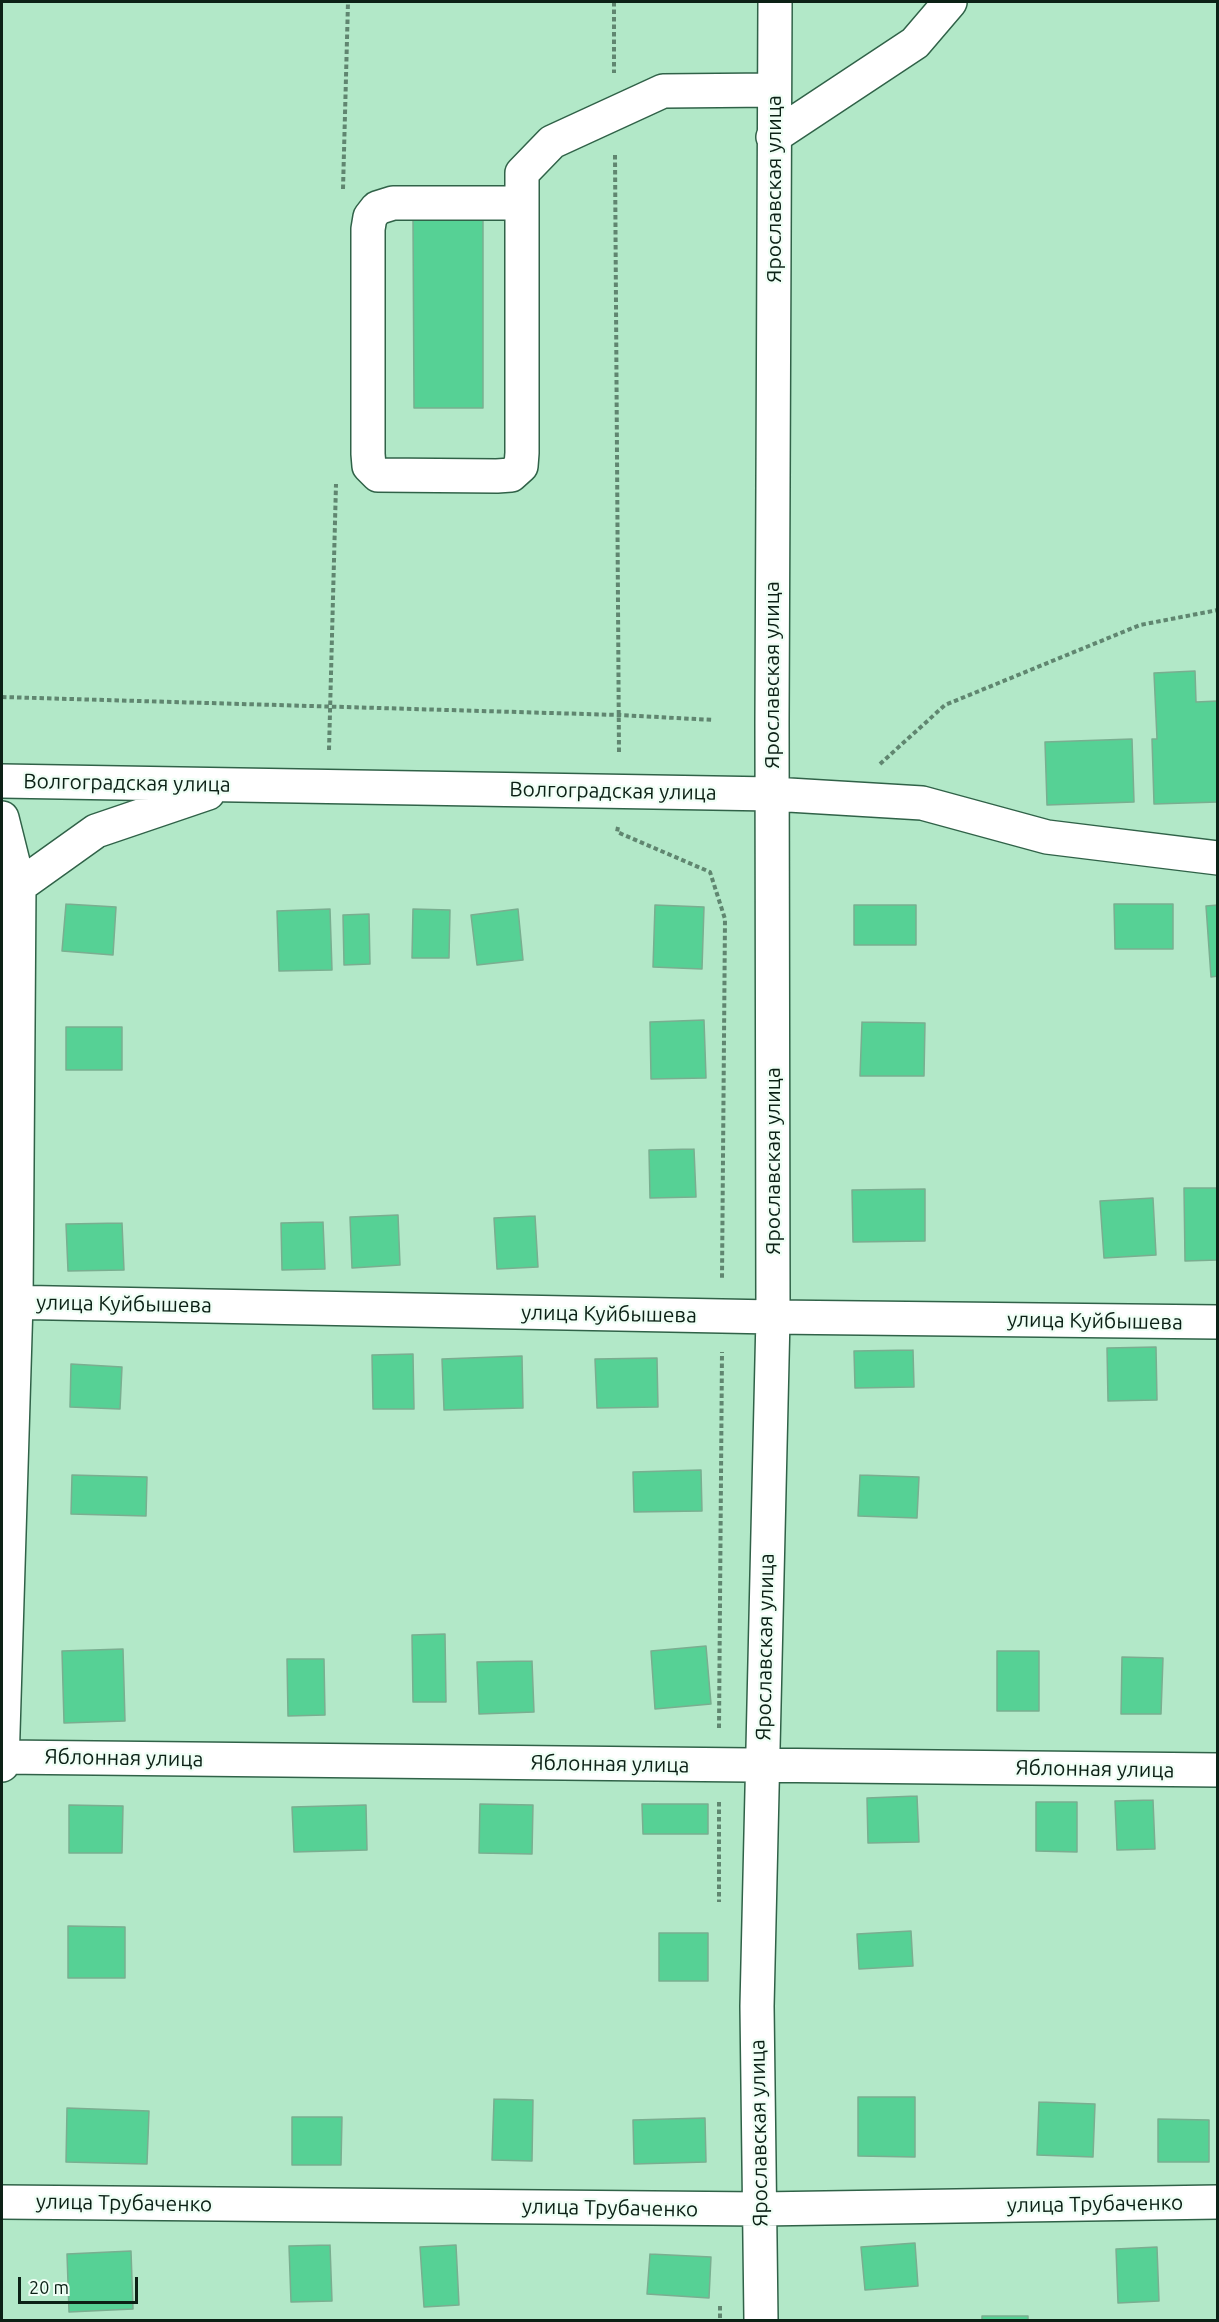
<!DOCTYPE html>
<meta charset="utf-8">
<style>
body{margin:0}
#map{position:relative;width:1219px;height:2322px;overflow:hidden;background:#b2e8c8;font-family:Ubuntu,sans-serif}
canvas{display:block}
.frame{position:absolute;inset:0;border:3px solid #0c2116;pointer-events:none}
.scale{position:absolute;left:18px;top:2277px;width:120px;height:27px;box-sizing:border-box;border:3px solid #0c2116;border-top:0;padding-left:8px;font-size:18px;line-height:21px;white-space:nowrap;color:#0c2116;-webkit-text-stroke:4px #effef5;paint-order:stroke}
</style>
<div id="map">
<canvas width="1219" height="2322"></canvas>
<div class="frame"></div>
<div class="scale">20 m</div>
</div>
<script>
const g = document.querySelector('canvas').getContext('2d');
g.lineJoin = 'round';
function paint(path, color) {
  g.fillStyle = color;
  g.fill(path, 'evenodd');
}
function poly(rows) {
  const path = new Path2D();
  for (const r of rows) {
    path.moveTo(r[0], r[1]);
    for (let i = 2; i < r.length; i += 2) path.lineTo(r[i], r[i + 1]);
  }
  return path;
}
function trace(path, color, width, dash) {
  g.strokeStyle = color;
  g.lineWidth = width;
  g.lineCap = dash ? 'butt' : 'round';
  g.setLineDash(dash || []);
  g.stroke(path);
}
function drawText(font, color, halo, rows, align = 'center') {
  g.font = font + ' Ubuntu,sans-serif';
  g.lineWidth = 4.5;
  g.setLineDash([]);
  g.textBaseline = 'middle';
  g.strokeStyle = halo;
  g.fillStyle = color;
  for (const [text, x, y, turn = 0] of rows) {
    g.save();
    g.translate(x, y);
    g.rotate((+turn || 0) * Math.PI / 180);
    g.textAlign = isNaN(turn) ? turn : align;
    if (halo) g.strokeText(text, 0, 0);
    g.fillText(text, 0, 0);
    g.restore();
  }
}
const building = poly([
 [413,220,483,220,483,408,414,408,413,220],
 [1195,671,1196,702,1218,701,1218,802,1154,804,1152,739,1157,739,1154,673,1195,671],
 [1132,739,1134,802,1047,805,1045,742,1132,739],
 [66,904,116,907,113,955,62,951,66,904],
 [1114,904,1173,904,1173,949,1115,949,1114,904],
 [655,905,704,907,702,969,653,967,655,905],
 [854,905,916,905,916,945,854,945,854,905],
 [1218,905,1218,976,1211,977,1206,906,1218,905],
 [330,909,332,970,279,971,277,911,330,909],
 [413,909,450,910,449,958,412,958,413,909],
 [518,909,523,960,477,965,471,915,518,909],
 [369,914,370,964,344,965,343,915,369,914],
 [704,1020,706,1078,651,1079,650,1022,704,1020],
 [862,1022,925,1023,924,1076,860,1076,862,1022],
 [66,1027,122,1027,122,1070,66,1070,66,1027],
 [694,1149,696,1197,650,1198,649,1150,694,1149],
 [1184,1188,1218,1188,1218,1260,1185,1261,1184,1188],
 [925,1189,925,1241,853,1242,852,1190,925,1189],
 [1153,1198,1156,1255,1104,1258,1100,1201,1153,1198],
 [398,1215,400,1265,352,1268,350,1217,398,1215],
 [535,1216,538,1267,497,1269,494,1218,535,1216],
 [323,1222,325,1269,282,1270,281,1223,323,1222],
 [122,1223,124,1270,68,1271,66,1224,122,1223],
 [1156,1347,1157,1400,1108,1401,1107,1348,1156,1347],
 [913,1350,914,1387,855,1388,854,1351,913,1350],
 [413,1354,414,1409,373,1409,372,1355,413,1354],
 [522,1356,523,1408,444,1410,442,1359,522,1356],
 [657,1358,658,1407,597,1408,595,1359,657,1358],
 [71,1364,122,1367,120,1409,70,1407,71,1364],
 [701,1470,702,1511,634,1512,633,1472,701,1470],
 [72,1475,147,1477,146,1516,71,1514,72,1475],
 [860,1475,919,1477,917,1518,858,1516,860,1475],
 [445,1634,446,1702,413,1702,412,1635,445,1634],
 [706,1646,711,1704,655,1709,651,1651,706,1646],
 [123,1649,125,1721,64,1723,62,1651,123,1649],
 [997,1651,1039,1651,1039,1711,997,1711,997,1651],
 [1122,1657,1163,1658,1161,1714,1121,1714,1122,1657],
 [287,1659,324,1659,325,1715,288,1716,287,1659],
 [532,1661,534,1712,479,1714,477,1662,532,1661],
 [917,1796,919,1842,868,1843,867,1798,917,1796],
 [1153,1800,1155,1849,1117,1850,1115,1801,1153,1800],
 [1036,1802,1077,1802,1077,1852,1036,1851,1036,1802],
 [480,1804,533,1805,532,1854,479,1853,480,1804],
 [642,1804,708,1804,708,1834,643,1834,642,1804],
 [69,1805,123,1806,122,1853,69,1853,69,1805],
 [366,1805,367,1850,294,1852,292,1807,366,1805],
 [68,1926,125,1927,125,1978,68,1978,68,1926],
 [911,1931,913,1966,859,1969,857,1934,911,1931],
 [659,1933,708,1933,708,1981,659,1981,659,1933],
 [858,2097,915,2097,915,2157,858,2156,858,2097],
 [494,2099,533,2100,532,2161,492,2160,494,2099],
 [1039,2102,1095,2104,1093,2157,1037,2155,1039,2102],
 [67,2108,149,2111,147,2164,66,2162,67,2108],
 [292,2117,342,2117,341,2165,292,2165,292,2117],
 [705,2118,706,2162,634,2164,633,2120,705,2118],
 [1158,2119,1209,2120,1209,2162,1158,2162,1158,2119],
 [915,2243,918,2286,865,2290,861,2247,915,2243],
 [330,2245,332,2301,291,2302,289,2246,330,2245],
 [456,2245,459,2305,424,2307,420,2247,456,2245],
 [1157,2247,1159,2301,1118,2303,1116,2249,1157,2247],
 [131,2251,133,2309,69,2312,67,2254,131,2251],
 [650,2254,711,2257,709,2298,647,2294,650,2254],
 [982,2316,1028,2316,1028,2320,982,2320,982,2316]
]);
const path = poly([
 [614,2,614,73],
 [615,155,619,754],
 [343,189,348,2],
 [2,697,619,715,714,720],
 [329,750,336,484],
 [880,764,945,705,1140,625,1218,610],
 [618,827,617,832,710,872,725,919,722,1278],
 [719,1728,722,1352],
 [719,1802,719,1902],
 [720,2306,720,2320]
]);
const minor = poly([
 [773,137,915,43,950,2],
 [522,203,393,203,377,208,370,217,368,229,368,454,369,466,378,475,497,476,511,475,521,466,522,453,522,173,552,142,663,91,774,90],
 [2,781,772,794,922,803,1047,837,1218,858],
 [2,818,19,886,16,1302,2,1765],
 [2,879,19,886,96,831,208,793],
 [2,1302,773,1317,1218,1322],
 [2,1757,1218,1770],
 [2,2202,760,2209,1218,2202],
 [761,2320,757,2006,773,1317,772,722,775,2]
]);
const streetNames = [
 ["Ярославская улица",774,189,-90],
 ["Ярославская улица",772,675,-90],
 ["Волгоградская улица",127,783,1],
 ["Волгоградская улица",613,791,1],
 ["Ярославская улица",773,1161,-90],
 ["улица Куйбышева",124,1304,1],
 ["улица Куйбышева",609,1314,1],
 ["улица Куйбышева",1095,1321,1],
 ["Ярославская улица",765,1647,-89],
 ["Яблонная улица",124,1758,1],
 ["Яблонная улица",610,1764,1],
 ["Яблонная улица",1095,1769,1],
 ["Ярославская улица",759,2133,-91],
 ["улица Трубаченко",124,2203,1],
 ["улица Трубаченко",1095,2204,-1],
 ["улица Трубаченко",610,2208,1]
];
paint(building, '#56d195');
trace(building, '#7aae90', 1.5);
trace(minor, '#306248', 36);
trace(path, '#608670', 4, [4.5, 3]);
trace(minor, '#fff', 33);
drawText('21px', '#0c2116', '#effef5', streetNames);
</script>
